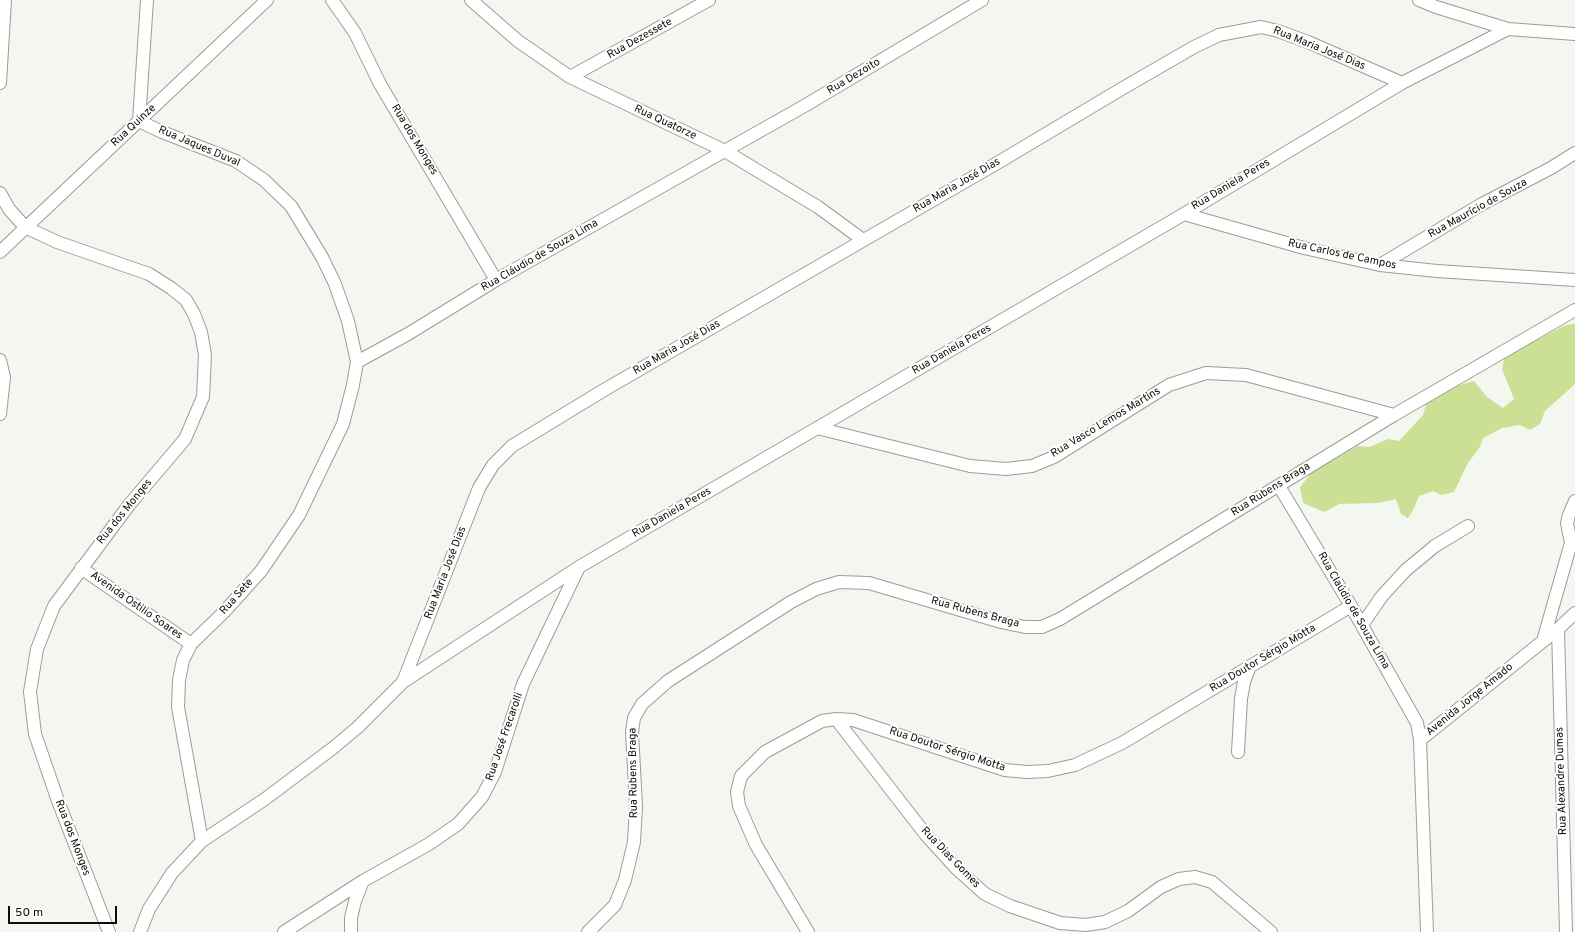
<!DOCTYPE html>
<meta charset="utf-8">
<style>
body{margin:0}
#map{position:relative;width:1575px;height:932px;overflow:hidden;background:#f4f7ef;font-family:Overpass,sans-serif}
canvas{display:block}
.scale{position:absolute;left:8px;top:906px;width:109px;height:18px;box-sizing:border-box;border:2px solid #0d0e0b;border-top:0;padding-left:5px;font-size:12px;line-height:14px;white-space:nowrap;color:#0d0e0b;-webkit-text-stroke:3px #fff;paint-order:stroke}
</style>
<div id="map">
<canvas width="1575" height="932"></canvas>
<div class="scale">50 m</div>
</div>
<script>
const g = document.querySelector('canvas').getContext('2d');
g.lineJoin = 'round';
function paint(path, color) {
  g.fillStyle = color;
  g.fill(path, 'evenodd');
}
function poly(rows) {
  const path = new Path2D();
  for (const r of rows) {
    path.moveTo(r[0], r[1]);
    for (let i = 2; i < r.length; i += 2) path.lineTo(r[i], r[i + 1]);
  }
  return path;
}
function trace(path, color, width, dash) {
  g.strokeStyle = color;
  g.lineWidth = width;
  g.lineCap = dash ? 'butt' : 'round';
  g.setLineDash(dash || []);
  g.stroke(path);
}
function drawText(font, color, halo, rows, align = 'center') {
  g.font = font + ' Overpass,sans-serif';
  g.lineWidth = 4;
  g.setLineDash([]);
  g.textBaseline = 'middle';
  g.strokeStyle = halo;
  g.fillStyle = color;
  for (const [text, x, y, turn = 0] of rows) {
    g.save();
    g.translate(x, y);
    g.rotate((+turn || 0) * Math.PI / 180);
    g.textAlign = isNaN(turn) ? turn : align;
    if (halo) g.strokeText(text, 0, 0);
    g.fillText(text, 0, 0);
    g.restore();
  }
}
const green = poly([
 [1575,323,1575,384,1545,411,1540,424,1530,430,1520,425,1502,428,1483,438,1480,447,1468,463,1454,492,1441,495,1433,491,1419,496,1413,510,1408,518,1401,514,1396,499,1377,503,1339,504,1324,512,1303,503,1300,487,1311,473,1358,446,1369,447,1388,439,1399,441,1423,415,1426,404,1456,386,1474,381,1487,397,1503,408,1514,399,1502,369,1505,356,1564,326]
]);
const minor = poly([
 [332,0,355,33,380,84,496,280],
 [471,0,518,41,570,77,725,151,818,207,863,240],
 [1419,0,1436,7,1508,29,1575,34],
 [570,77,709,0],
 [0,83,5,0],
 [139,121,162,132,236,161,264,180,291,206,322,257,335,284,348,321,357,362,353,385,343,424,299,515,261,571,224,612,191,644,183,660,179,680,178,707,202,841],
 [139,121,147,0],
 [0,193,9,209,25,227,57,242,149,274,171,288,186,300,194,314,201,332,205,355,203,397,185,439,129,505,54,606,37,649,30,692,35,734,58,801,109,932],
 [1184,214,1304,248,1380,265,1437,271,1575,280],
 [0,252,267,0],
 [1380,265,1482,204,1551,168,1575,153],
 [0,360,4,377,0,414],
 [357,362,408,334,496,280,806,105,982,0],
 [817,428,970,466,1006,469,1032,466,1054,457,1169,385,1206,373,1246,375,1394,415],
 [1279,486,1351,606,1417,723,1420,740,1421,767,1427,932],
 [81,568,191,644],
 [1362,625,1382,596,1406,570,1435,546,1468,526],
 [1558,629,1566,932],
 [1543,641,1571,543,1567,523,1569,515,1575,501],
 [403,682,579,567,1184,214,1402,83,1508,29],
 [836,719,926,835,956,868,985,894,1010,906,1060,923,1086,925,1105,922,1128,911,1161,887,1179,879,1195,877,1212,882,1271,932],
 [1420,740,1558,629,1575,613],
 [1238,752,1241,699,1244,682,1250,666],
 [140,932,149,909,172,873,202,841,265,799,333,748,358,727,403,682,479,488,493,465,512,446,604,390,999,162,1123,88,1194,47,1219,35,1261,27,1278,31,1308,42,1402,83],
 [284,932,363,881,429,844,458,824,482,797,495,772,523,684,579,567],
 [351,932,351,918,355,901,363,881],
 [588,932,615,905,625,880,634,842,636,806,632,732,634,718,642,704,668,681,791,602,816,589,839,582,869,583,1001,622,1025,627,1042,627,1060,619,1394,415,1575,310],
 [808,932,756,845,739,806,737,792,741,776,765,752,822,721,836,719,853,720,1005,770,1027,772,1048,771,1075,765,1122,743,1351,606]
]);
const streetNames = [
 ["Rua Dezessete",640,39,-29],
 ["Rua Maria José Dias",1319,49,22],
 ["Rua Dezoito",854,77,-31],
 ["Rua Quatorze",665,123,25],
 ["Rua Quinze",134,126,-43],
 ["Rua dos Monges",414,140,59],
 ["Rua Jaques Duval",199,147,23],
 ["Rua Daniela Peres",1231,185,-31],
 ["Rua Maria José Dias",957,186,-30],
 ["Rua Maurício de Souza",1478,209,-29],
 ["Rua Carlos de Campos",1342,255,12],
 ["Rua Cláudio de Souza Lima",540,256,-30],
 ["Rua Maria José Dias",677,348,-30],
 ["Rua Daniela Peres",952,350,-30],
 ["Rua Vasco Lemos Martins",1106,423,-31],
 ["Rua Rubens Braga",1271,490,-32],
 ["Rua dos Monges",125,512,-51],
 ["Rua Daniela Peres",672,513,-30],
 ["Rua Maria José Dias",446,573,-69],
 ["Rua Sete",237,597,-48],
 ["Avenida Ostilio Soares",136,606,35],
 ["Rua Claúdio de Souza Lima",1353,611,60],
 ["Rua Rubens Braga",975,613,15],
 ["Rua Doutor Sérgio Motta",1263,659,-31],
 ["Avenida Jorge Amado",1470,700,-39],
 ["Rua José Frecarolli",505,737,-71],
 ["Rua Doutor Sérgio Motta",947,750,18],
 ["Rua Rubens Braga",634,773,-91],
 ["Rua Alexandre Dumas",1562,781,-92],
 ["Rua dos Monges",72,838,69],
 ["Rua Dias Gomes",950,858,46]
];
paint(green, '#cbe094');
trace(minor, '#9b9d96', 14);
trace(minor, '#fff', 12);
drawText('11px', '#0d0e0b', '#fff', streetNames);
</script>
